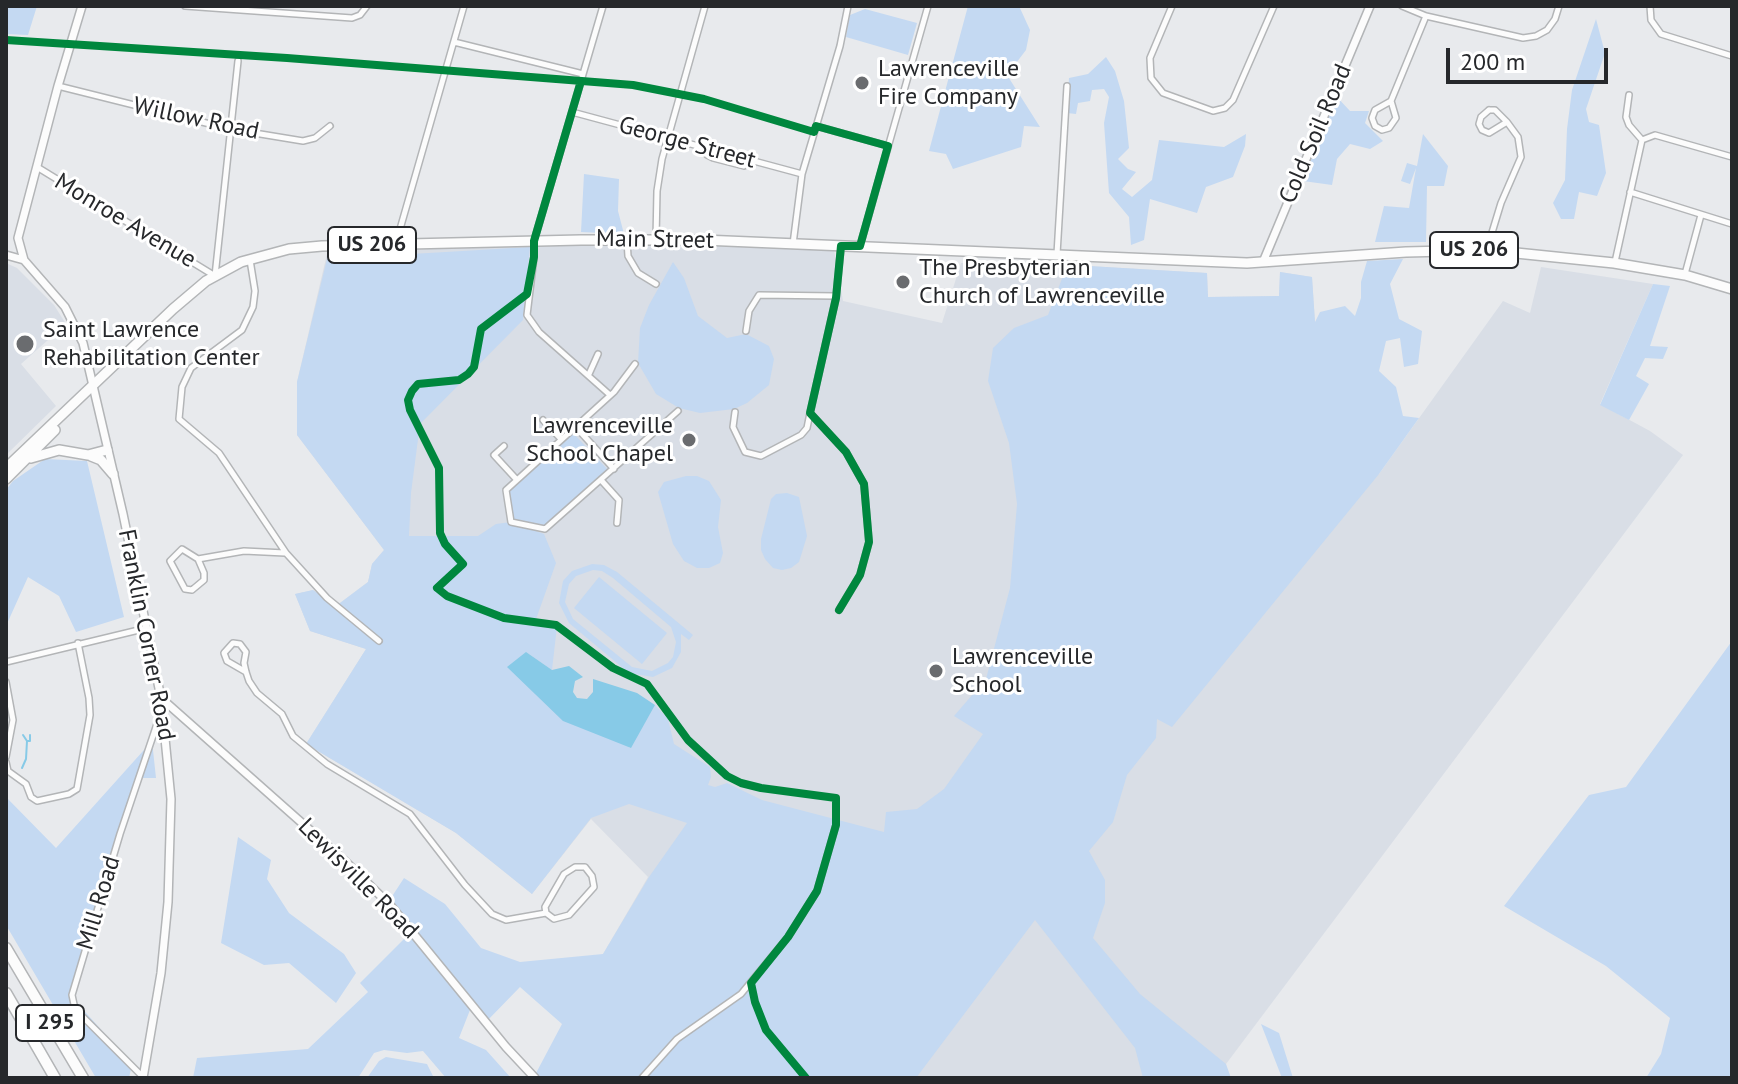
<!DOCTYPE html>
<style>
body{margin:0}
#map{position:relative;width:1738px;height:1084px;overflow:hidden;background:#e8eaed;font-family:"PT Sans",sans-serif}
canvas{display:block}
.frame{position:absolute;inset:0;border:8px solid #26282b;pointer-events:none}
.scale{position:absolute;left:1446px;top:48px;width:162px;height:36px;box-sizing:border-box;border:4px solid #26282b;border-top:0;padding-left:10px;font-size:24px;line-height:28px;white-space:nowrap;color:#26282b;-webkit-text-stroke:6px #fff;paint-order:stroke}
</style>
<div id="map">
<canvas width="1738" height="1084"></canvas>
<div class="frame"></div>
<div class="scale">200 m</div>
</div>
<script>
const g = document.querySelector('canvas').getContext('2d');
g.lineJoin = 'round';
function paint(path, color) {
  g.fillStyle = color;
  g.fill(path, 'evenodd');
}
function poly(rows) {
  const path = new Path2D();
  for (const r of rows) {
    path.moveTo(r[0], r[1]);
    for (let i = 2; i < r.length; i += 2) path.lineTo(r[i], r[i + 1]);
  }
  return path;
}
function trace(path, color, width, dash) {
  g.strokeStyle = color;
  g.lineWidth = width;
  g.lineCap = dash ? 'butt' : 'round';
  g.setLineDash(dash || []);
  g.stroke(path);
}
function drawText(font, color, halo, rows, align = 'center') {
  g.font = font + ' "PT Sans",sans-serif';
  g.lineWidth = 6;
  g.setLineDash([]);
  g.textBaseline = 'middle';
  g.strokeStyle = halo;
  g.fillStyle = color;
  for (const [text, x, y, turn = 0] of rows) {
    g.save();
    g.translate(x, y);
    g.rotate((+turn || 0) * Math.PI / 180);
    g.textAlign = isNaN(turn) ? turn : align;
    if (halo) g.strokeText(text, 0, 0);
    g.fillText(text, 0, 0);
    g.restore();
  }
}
const built = poly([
 [528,244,656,244,834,250,843,301,942,323,961,263,1072,265,1207,273,1208,297,1279,296,1280,272,1312,277,1315,323,1379,474,1503,301,1530,313,1541,267,1653,284,1600,404,1650,431,1683,455,1226,1064,1221,1078,538,1078,603,954,648,877,591,819,532,894,456,833,306,744,366,649,310,631,295,594,313,590,336,606,368,582,372,564,384,550,297,435,297,382,327,254],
 [6,263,17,268,54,305,66,324,21,364,56,406,6,455]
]);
const green = poly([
 [6,6,37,6,28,35,6,34],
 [968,6,1019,6,1030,30,1026,50,1007,75,1040,127,1024,126,1021,147,953,169,946,154,929,151],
 [865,9,917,23,908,55,846,37,850,15],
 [1596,19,1605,53,1586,109,1589,122,1599,125,1606,173,1597,196,1579,192,1574,219,1561,219,1553,203,1565,180,1567,129,1572,90],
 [1106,57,1115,71,1124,101,1129,148,1118,159,1128,169,1136,172,1122,189,1132,197,1152,180,1159,140,1224,147,1246,134,1245,146,1233,177,1206,187,1197,213,1150,199,1144,240,1131,245,1129,217,1109,193,1104,123,1109,97,1104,89,1092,90,1090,101,1078,103,1076,114,1067,113,1069,78,1088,74],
 [1336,96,1350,111,1369,111,1365,123,1383,141,1370,149,1350,144,1337,159,1332,185,1303,181],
 [1423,134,1448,166,1444,186,1427,186,1426,242,1375,242,1384,206,1409,208,1416,168,1410,184,1401,181,1407,163,1417,166],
 [584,174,619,179,618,211,624,234,581,232],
 [530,247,523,320,420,424,411,493,409,536,478,536,496,524,511,522,544,534,556,563,535,622,557,626,552,670,526,652,630,748,655,705,668,719,674,744,710,767,711,777,708,785,715,787,727,783,762,800,884,832,886,812,917,809,944,789,983,734,954,716,986,679,1010,588,1017,504,1009,443,988,381,993,348,1014,328,1048,315,1063,276,1072,265,1207,273,1208,297,1279,296,1280,272,1312,277,1315,322,1320,312,1345,306,1355,316,1361,298,1361,282,1367,261,1403,259,1390,284,1399,319,1422,331,1418,364,1404,367,1400,338,1386,341,1379,371,1396,387,1403,416,1419,418,1379,474,1172,727,1157,719,1156,738,1127,775,1113,822,1089,851,1105,880,1105,903,1093,938,1140,994,1226,1064,1231,1078,1143,1078,1135,1048,1035,920,916,1078,538,1078,535,1075,562,1024,520,987,486,1022,389,901,404,878,445,904,481,948,520,962,603,954,649,877,687,823,629,804,591,818,532,894,456,833,306,744,366,649,310,631,295,594,313,590,336,606,368,582,372,564,384,550,297,435,297,382,327,259],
 [673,262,684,278,698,316,727,338,746,334,769,346,774,359,769,385,747,403,734,409,700,413,679,408,656,394,638,363,640,328,649,305],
 [1653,284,1670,286,1650,346,1668,347,1663,359,1645,358,1636,376,1649,384,1629,420,1600,405],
 [572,432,608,470,544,526,513,520,509,491],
 [45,459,87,461,124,617,76,632,59,596,28,577,6,626,6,490,13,481],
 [686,476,697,476,709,481,721,500,718,527,723,553,720,563,709,568,697,568,684,561,673,544,658,492,664,482],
 [787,493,799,497,807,536,799,562,791,568,782,570,773,568,765,559,761,550,761,539,771,499,776,494],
 [592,564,604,565,617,572,693,635,689,640,681,634,681,652,672,668,653,677,629,673,569,623,559,603,563,581,572,571],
 [593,570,602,571,613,578,671,627,676,642,673,657,668,663,652,671,632,667,573,619,565,602,569,584,576,576],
 [599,577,667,633,642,664,574,608],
 [1732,641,1732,1078,1646,1078,1661,1054,1670,1018,1606,966,1504,906,1589,795,1626,787],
 [152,741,156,778,136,778,69,994,132,1064,129,1078,96,1078,6,925,6,797,56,848],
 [238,837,271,860,267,879,289,913,344,954,356,973,336,1003,289,963,264,965,221,943],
 [410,933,470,1010,459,1038,486,1050,511,1078,446,1078,423,1051,407,1053,384,1050,374,1053,358,1078,193,1078,197,1058,308,1049,368,992,360,983],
 [1261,1024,1279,1033,1293,1078,1282,1078],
 [386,1057,427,1064,434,1078,367,1078,379,1061]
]);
const water = poly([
 [526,652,552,670,569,666,583,677,575,681,573,692,577,698,587,699,593,692,593,679,637,693,655,705,631,748,563,721,507,667]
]);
const stream = poly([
 [27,741,30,741,30,735],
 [22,768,26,759,27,741,23,735]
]);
const minor = poly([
 [185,6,352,18,360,15,367,6],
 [603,6,534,241,534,257,527,315,539,332,610,395],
 [1172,6,1150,58,1151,78,1163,93,1213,111,1225,108,1233,100,1274,6],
 [1402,6,1426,16,1523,38,1536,36,1547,30,1555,19,1559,6],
 [1650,6,1651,20,1661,34,1732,56],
 [454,42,583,74],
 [58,86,230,129,303,141,315,138,330,126],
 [1629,95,1626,117,1629,125,1642,140],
 [1391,101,1396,118,1389,128,1382,130,1375,126,1372,118,1375,110,1391,101,1426,16],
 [1489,110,1495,110,1507,122,1489,133,1482,130,1479,124,1481,117,1489,110],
 [572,112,802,174],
 [816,126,888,146],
 [708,150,707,155,713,158,744,166,747,160],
 [37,167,215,276,238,61],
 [1630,192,1732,224],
 [656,239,657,191,662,159,705,6],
 [627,241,628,256,638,273,656,284],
 [396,243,464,6],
 [793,244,802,174,840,46,848,6],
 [860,246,928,6],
 [1487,249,1501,203,1521,157,1518,137,1507,122],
 [1057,254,1067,86],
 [250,260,255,291,253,307,242,330,191,368,182,387,179,419,219,453,286,553,327,598,379,641],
 [1615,262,1642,140,1655,135,1732,157],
 [1685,274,1701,215],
 [746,331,749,311,759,295,835,296],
 [635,364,614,392,506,490,511,522,545,529,678,411],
 [589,374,598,354],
 [735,412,733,427,745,452,761,456,801,435,807,428,810,413],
 [543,420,561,439],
 [575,426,614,469],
 [504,446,494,455,517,480],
 [601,480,619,500,617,523],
 [198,559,204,573,204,580,192,590,185,589,170,561,182,549,198,559,244,551,285,553],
 [839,610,860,575,869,542,864,484,846,452,810,413,836,298,841,247],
 [6,662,147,628],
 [246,672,227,661,224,653,233,643,240,644,246,652,244,663,246,672,249,681,257,693,282,714,293,736,327,764,410,814,465,885,492,914,506,920,546,913,554,919,569,915,594,887,592,876,585,867,575,867,564,874,545,907,546,913],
 [6,682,13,720,6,757],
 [6,762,8,771,26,784,31,797,37,801,69,794,77,789,90,715,89,698,78,643],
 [142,1076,75,1009,72,995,120,834,162,709],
 [642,1078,677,1039,741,994,788,937,817,891,836,825,836,798]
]);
const tertiary = poly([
 [82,6,58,86,18,238,24,260,65,307,83,343,123,514,161,698,171,799,168,902,161,973,143,1078],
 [6,255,24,260],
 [1263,262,1370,6],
 [161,698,346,862,390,905,506,1047,535,1078]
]);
const trunk = poly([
 [91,456,101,460,113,474],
 [31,458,59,450,88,455,107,450],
 [6,468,173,309,206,281,241,262,289,249,322,246,581,240,703,240,1247,263,1406,252,1487,250,1614,263,1685,275,1732,289],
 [6,479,55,430]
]);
const motorway = poly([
 [6,948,83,1078],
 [6,993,55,1078]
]);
const cycleway = poly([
 [6,40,287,58,633,85,704,99,814,132,816,126,888,146,860,246,841,246,836,298,810,413,846,452,864,484,869,542,860,575,839,610],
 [581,81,534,241,534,257,527,294,481,329,474,367,468,374,459,380,418,384,412,391,408,400,410,410,439,468,440,533,445,544,463,564,437,588,447,596,504,618,556,625,613,668,647,684,688,740,727,776,741,783,761,788,836,798,836,825,817,891,788,937,751,983,755,1002,766,1030,806,1078]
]);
const markers = [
 [862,83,8,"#6a6c6f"],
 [903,282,8,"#6a6c6f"],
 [25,344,10,"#6a6c6f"],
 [689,440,8,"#6a6c6f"],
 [936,671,8,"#6a6c6f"]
];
const shields = [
 [372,245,88],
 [1474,250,88],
 [50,1023,68]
];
const shieldNames = [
 ["US 206",372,245],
 ["US 206",1474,250],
 ["I 295",50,1023]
];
const poiNames = [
 ["Lawrenceville",878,69],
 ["Fire Company",878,97],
 ["The Presbyterian",919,268],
 ["Church of Lawrenceville",919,296],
 ["Saint Lawrence",43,330],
 ["Rehabilitation Center",43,358],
 ["Lawrenceville",673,426,"right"],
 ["School Chapel",673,454,"right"],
 ["Lawrenceville",952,657],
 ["School",952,685]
];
const streetNames = [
 ["Willow Road",196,119,12],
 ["Cold Soil Road",1316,134,-67],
 ["George Street",687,143,15],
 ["Monroe Avenue",125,221,31],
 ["Main Street",655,240,1],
 ["Franklin Corner Road",146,635,79],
 ["Lewisville Road",358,879,45],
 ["Mill Road",99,903,-73]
];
paint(built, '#d9dee6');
paint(green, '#c4d9f2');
paint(water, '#87cae7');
trace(stream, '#87cae7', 2);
trace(minor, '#b3b5b7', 8);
trace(tertiary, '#b3b5b7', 10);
trace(trunk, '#b3b5b7', 12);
trace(motorway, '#b3b5b7', 13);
trace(minor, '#fcfcfc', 5);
trace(tertiary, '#fcfcfc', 7);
trace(trunk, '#fcfcfc', 9);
trace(motorway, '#fcfcfc', 10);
trace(cycleway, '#00873e', 8);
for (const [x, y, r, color] of markers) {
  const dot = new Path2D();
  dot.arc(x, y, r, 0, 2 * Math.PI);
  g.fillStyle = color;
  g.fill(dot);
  trace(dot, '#fff', 3);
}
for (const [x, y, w] of shields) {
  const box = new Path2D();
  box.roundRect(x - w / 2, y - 18, w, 36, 6);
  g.fillStyle = '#fff';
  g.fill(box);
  trace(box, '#26282b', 2);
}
drawText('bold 22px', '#26282b', null, shieldNames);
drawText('24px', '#26282b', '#fff', poiNames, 'left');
drawText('24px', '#26282b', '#fff', streetNames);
</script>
